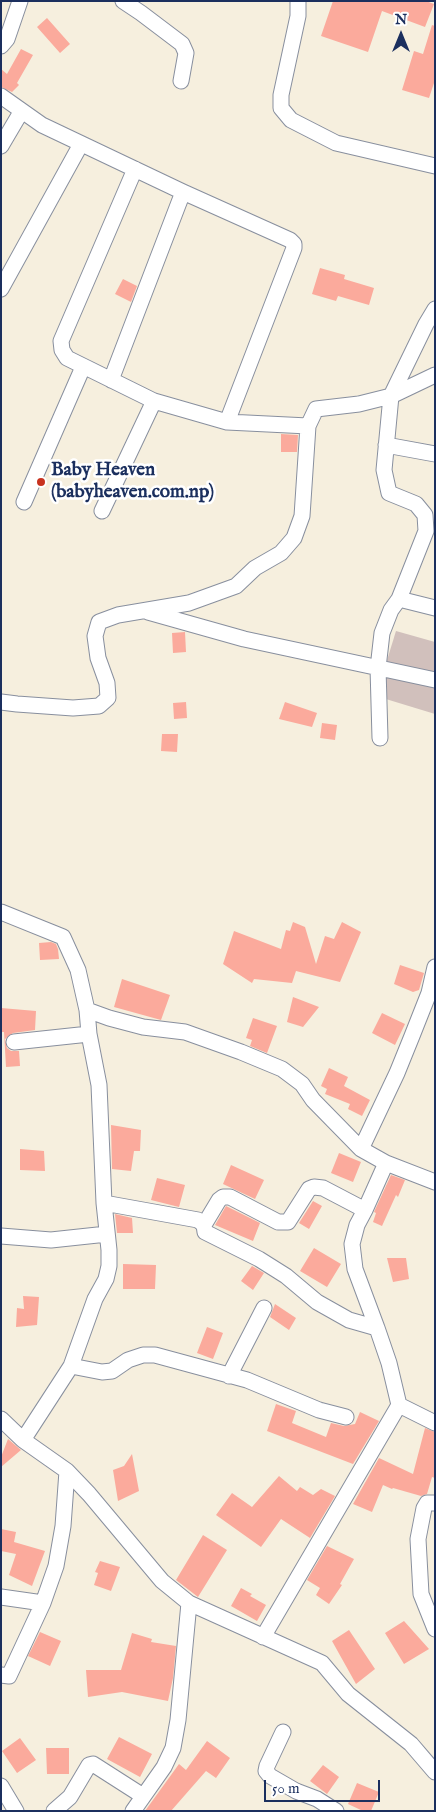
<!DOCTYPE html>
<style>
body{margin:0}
#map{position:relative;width:436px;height:1812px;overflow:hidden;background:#f6efde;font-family:"IM FELL English",serif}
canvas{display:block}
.frame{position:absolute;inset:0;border:2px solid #1b2f5e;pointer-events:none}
.north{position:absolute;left:376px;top:10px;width:50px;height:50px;-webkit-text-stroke:4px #fff;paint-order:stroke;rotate:0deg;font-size:14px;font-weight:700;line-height:20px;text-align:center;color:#1b2f5e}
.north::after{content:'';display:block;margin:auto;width:18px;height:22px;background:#1b2f5e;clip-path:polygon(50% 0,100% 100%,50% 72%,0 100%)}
.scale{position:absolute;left:264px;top:1780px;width:116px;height:22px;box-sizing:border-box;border:2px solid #1b2f5e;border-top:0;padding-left:6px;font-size:15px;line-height:18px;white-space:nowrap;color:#1b2f5e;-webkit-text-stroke:4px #fff;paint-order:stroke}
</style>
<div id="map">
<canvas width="436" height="1812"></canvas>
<div class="frame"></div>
<div class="north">N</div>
<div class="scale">50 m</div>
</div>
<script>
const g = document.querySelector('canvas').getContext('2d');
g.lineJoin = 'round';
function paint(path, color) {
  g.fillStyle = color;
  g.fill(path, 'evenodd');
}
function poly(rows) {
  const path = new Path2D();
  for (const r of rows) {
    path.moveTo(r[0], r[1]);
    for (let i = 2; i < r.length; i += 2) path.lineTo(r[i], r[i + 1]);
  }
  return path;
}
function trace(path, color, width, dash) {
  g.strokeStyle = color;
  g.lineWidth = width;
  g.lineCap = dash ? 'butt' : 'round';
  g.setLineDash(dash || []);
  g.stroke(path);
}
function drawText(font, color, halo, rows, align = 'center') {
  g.font = font + ' "IM FELL English",serif';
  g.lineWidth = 5;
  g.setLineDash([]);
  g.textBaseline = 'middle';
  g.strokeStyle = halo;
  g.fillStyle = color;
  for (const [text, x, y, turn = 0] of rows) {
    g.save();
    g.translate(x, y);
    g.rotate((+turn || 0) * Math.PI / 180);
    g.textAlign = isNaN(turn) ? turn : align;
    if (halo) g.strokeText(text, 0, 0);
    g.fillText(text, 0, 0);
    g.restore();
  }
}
const industrial = poly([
 [396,631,435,642,435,714,376,696]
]);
const building = poly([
 [333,1,426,1,434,4,425,27,382,11,368,52,321,36],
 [47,18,70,44,60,53,37,27],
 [432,25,435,26,435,80,429,98,402,90,414,51,423,54],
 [21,49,33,55,17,83,19,85,12,92,1,87,1,69,7,74],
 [320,268,345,275,344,279,374,288,369,305,338,296,336,301,312,294],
 [123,279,137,286,131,302,115,294],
 [281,434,298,435,297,452,281,452],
 [185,632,186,652,173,653,172,633],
 [186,702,187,718,174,719,173,703],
 [285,702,317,713,312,727,279,719],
 [322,723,337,725,335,740,320,738],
 [162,734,178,734,177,752,161,751],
 [293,922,305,927,316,964,325,936,334,939,342,922,361,932,340,982,296,971,292,983,254,979,252,983,223,964,234,931,281,949,286,930,290,931],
 [51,942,56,944,58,949,59,959,40,960,39,943],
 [400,965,424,973,419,990,413,992,394,984],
 [122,979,170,995,161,1020,114,1007],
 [293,997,319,1007,303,1027,287,1022],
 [1,1008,36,1011,35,1030,13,1033,5,1039,7,1048,11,1051,19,1051,20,1066,6,1067,4,1032,1,1032],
 [382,1013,405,1024,395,1045,372,1033],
 [253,1018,277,1026,267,1053,250,1046,252,1040,246,1038],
 [329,1068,348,1077,344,1086,370,1100,362,1116,348,1109,350,1104,325,1094,327,1089,321,1086],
 [111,1125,141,1130,140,1151,134,1151,131,1171,112,1169],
 [20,1149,44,1151,45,1171,20,1170],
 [339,1153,361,1162,353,1182,331,1173],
 [231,1165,264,1180,255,1199,223,1184],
 [391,1175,405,1180,398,1197,396,1195,382,1226,373,1222,376,1213,374,1212],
 [157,1178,185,1185,179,1207,151,1200],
 [313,1201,322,1206,309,1229,299,1223],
 [226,1206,260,1223,253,1241,215,1225],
 [115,1214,132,1218,133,1233,117,1233],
 [314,1248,341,1264,327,1287,300,1271],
 [387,1258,406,1258,409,1279,393,1282],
 [123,1264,156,1265,155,1289,123,1289],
 [252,1266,264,1273,253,1290,241,1281],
 [23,1296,39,1297,37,1325,16,1327,17,1308,24,1309],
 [275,1304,296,1318,289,1330,270,1317],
 [207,1327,223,1333,213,1359,197,1353],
 [276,1404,296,1411,292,1423,326,1437,331,1423,344,1426,355,1424,360,1412,379,1421,353,1464,267,1431],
 [425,1428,435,1432,435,1478,432,1477,427,1494,421,1496,393,1488,392,1489,383,1485,372,1512,353,1504,379,1458,413,1474],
 [8,1439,21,1450,1,1467,1,1457],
 [132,1454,139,1491,118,1501,113,1470,124,1466],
 [279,1476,297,1491,300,1487,313,1495,321,1489,335,1496,310,1538,281,1519,261,1547,216,1515,232,1493,252,1507],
 [1,1529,16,1532,14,1542,45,1551,32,1586,9,1575,16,1554,1,1551],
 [203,1535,227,1550,198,1597,176,1580],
 [327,1546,354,1559,340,1584,342,1585,329,1604,316,1595,320,1588,307,1580],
 [100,1561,120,1567,111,1591,94,1585,98,1573,95,1572],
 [241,1588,252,1594,250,1596,266,1605,257,1621,231,1606],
 [404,1621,429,1649,404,1664,385,1633],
 [349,1630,375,1669,356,1684,332,1641],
 [40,1632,61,1641,50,1666,28,1656],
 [132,1633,152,1639,151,1642,176,1646,173,1678,168,1701,122,1692,88,1697,86,1670,121,1670],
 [119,1737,152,1754,140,1777,107,1759],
 [20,1738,36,1760,17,1773,2,1751],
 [207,1741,230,1758,216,1778,206,1771,171,1811,145,1811,179,1764,186,1770],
 [46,1748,69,1748,69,1774,47,1774],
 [323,1765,339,1777,327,1794,310,1781],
 [357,1783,379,1792,371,1811,363,1811,348,1804]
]);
const street = poly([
 [123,1,141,13,182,44,186,53,181,81],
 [298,1,298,16,281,95,281,108,291,120,336,143,435,166],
 [1,46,7,39,20,1],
 [1,96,42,125,183,192,290,240,294,244,294,248,227,422],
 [1,146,21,112],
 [135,169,61,341,62,350,67,358,154,401,227,422,308,426],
 [1,289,81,144],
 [111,380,183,192],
 [386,445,435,454],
 [24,502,83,367],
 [102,511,154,401],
 [399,599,435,608],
 [148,612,244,639,435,680],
 [1,702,17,704,73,708,99,706,108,698,107,683,98,658,95,636,99,622,118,615,189,603,236,586,255,568,281,553,294,538,302,516,308,426,316,409,359,404,391,396,426,324,435,309],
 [380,738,378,668,382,633,391,610,399,599,426,531,425,515,416,504,389,493,384,470,391,396,435,375],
 [1,912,63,937,78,970,87,1010,89,1034,99,1085,104,1203,109,1250,109,1266,106,1279,95,1299,71,1366,23,1440,67,1471,89,1494,162,1581,189,1603,322,1663,348,1694,411,1744,435,1772],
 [87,1010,109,1018,143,1027,185,1032,241,1052,282,1069,302,1084,313,1100,361,1149,386,1163,435,1182],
 [14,1042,89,1034],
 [361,1149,397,1073,412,1036,429,993,435,967],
 [104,1203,198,1220,204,1225,205,1232,259,1259,286,1276,317,1302,349,1320,377,1328,355,1269,352,1244,357,1225,365,1210,323,1188,314,1187,309,1189,288,1222,278,1222,230,1197,223,1197,219,1200,204,1225],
 [365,1210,386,1163],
 [1,1236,51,1240,107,1234],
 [377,1328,389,1363,399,1405,435,1423],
 [71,1366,102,1372,112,1371,128,1360,143,1355,155,1355,247,1380,319,1410,346,1417],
 [229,1376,264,1308],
 [1,1419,23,1440],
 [435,1503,427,1503,424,1508,418,1539,421,1594,435,1629],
 [1,1597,43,1603],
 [263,1637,399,1405],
 [1,1675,9,1676,43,1603,56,1566,63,1526,67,1471],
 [283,1732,267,1766,266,1771,270,1776,296,1791,317,1799,336,1811],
 [1,1786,16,1811],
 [54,1811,70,1797,89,1765,93,1764,143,1796],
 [133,1811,164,1767,173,1748,178,1720,189,1603]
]);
const markers = [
 [41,482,5,"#c8321e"]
];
const poiNames = [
 ["Baby Heaven",51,471],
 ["(babyheaven.com.np)",51,493]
];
paint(industrial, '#d1c0bc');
paint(building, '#fbaa9c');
trace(street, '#888f9e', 17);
trace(street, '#fff', 15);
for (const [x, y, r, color] of markers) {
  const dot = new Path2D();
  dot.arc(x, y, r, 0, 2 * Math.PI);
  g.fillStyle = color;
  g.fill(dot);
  trace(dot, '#fff', 2);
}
drawText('bold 19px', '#1b2f5e', '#fff', poiNames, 'left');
</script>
